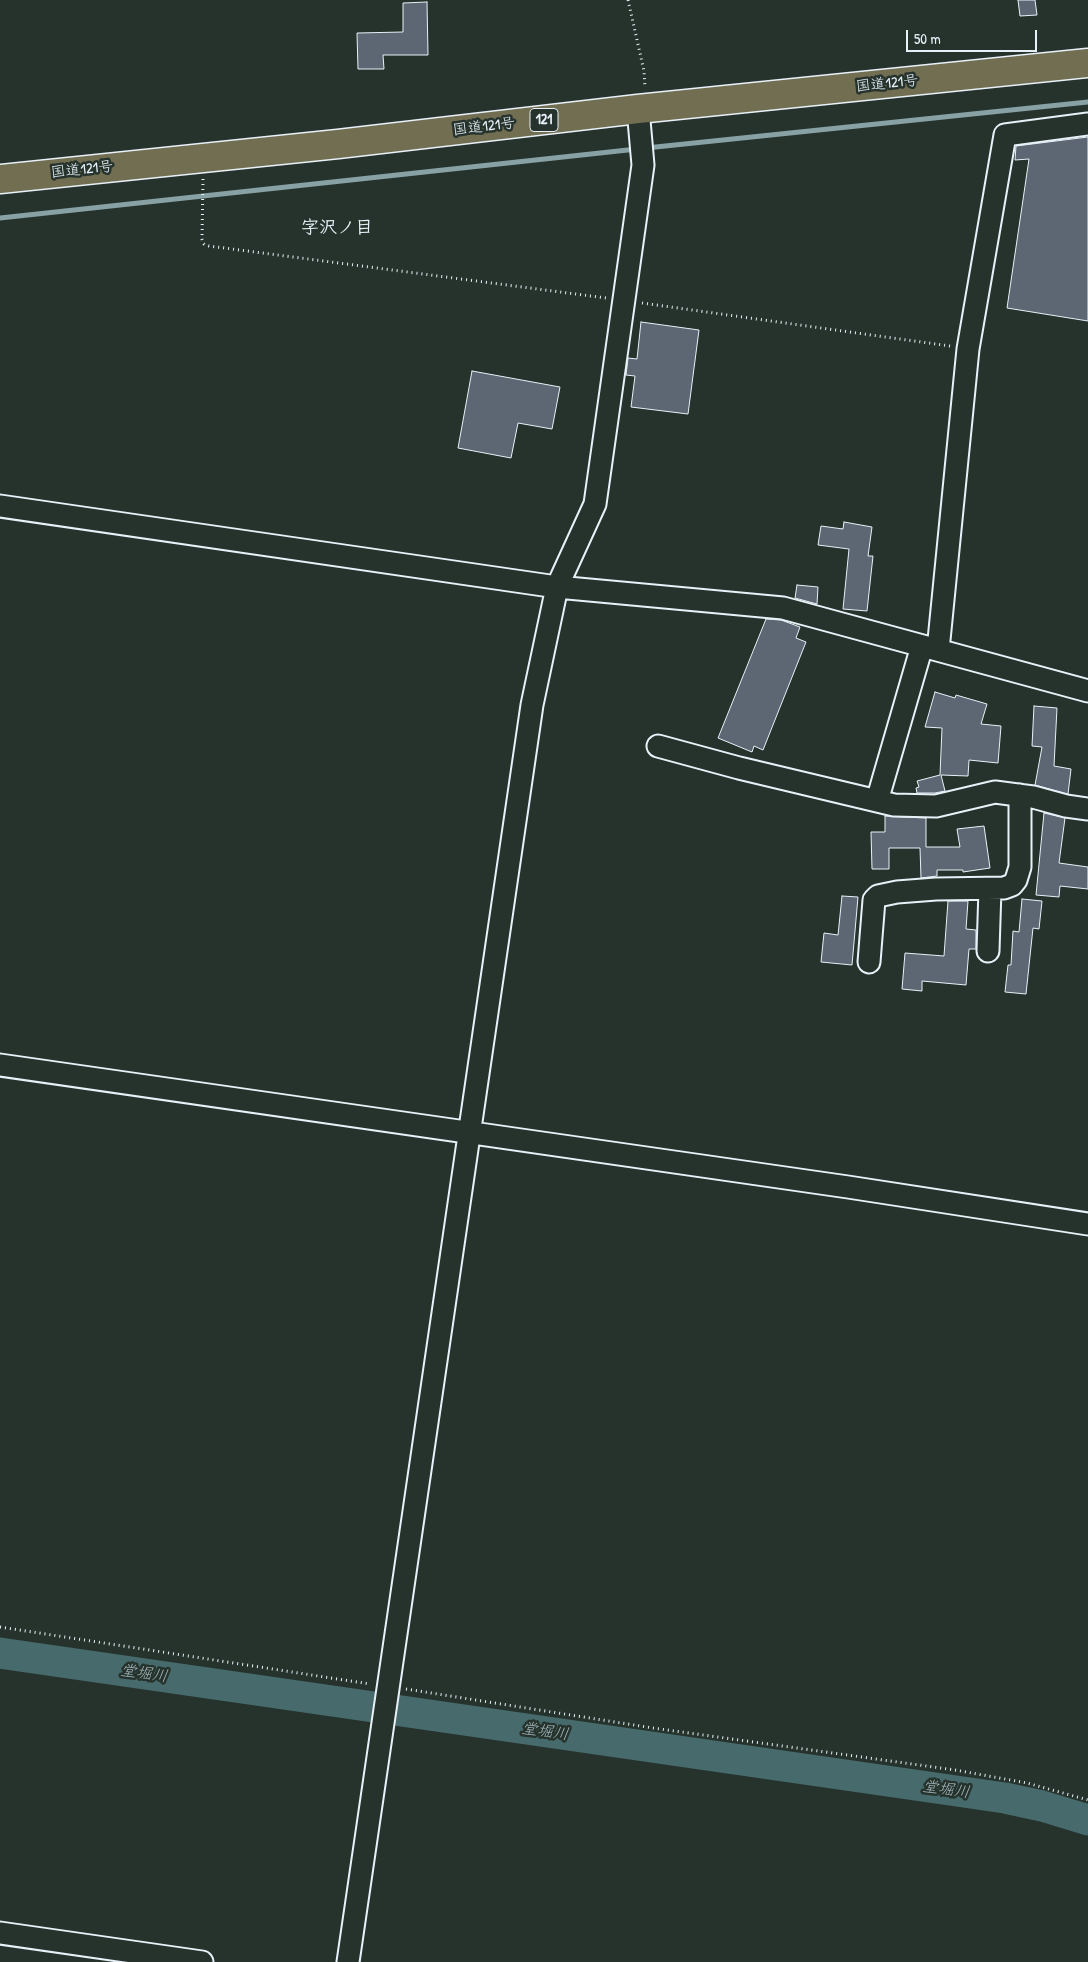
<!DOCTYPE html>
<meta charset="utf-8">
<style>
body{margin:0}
#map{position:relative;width:1088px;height:1962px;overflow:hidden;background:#26332d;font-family:"Patrick Hand",sans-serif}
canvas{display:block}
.scale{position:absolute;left:906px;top:30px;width:131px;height:22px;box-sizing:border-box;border:2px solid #e8f1f8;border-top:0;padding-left:6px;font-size:15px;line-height:18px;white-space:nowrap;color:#e8f1f8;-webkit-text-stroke:4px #26332d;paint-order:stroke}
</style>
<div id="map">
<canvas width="1088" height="1962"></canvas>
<div class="scale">50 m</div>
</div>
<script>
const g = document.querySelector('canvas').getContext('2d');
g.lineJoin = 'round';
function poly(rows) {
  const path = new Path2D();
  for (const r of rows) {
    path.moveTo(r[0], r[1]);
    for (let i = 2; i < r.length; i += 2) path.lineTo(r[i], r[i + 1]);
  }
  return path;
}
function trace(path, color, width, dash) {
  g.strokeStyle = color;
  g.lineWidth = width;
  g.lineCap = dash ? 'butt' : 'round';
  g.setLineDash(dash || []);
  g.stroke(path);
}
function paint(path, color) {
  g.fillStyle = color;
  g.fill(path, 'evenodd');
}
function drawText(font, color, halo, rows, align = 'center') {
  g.font = font + ' "Patrick Hand","Klee One",sans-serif';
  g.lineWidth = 5;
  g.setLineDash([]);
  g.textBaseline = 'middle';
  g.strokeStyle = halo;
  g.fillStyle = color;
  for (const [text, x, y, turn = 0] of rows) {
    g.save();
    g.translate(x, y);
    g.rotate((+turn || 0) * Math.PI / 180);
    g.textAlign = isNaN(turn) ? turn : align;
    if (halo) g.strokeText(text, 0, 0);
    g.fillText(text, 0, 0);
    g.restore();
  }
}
const stream = poly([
 [646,148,1088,102],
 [0,218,637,149]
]);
const river = poly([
 [0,1653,1005,1798,1042,1806,1088,1820]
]);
const building = poly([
 [1018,0,1035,0,1037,15,1020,16,1018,0],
 [427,2,428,55,383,55,384,69,358,69,357,33,403,32,403,3,427,2],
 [1088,137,1088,321,1007,308,1029,159,1015,160,1016,146,1088,137],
 [641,322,699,330,688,414,631,407,635,376,626,375,628,358,637,359,641,322],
 [472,371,560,387,552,429,518,423,511,458,458,448,472,371],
 [844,522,872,527,868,556,873,556,867,611,843,609,849,549,818,545,821,526,843,529,844,522],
 [797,585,818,587,817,604,795,598,797,585],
 [766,619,781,620,800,627,796,638,806,642,763,750,754,746,752,752,718,738,766,619],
 [935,692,955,698,956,695,987,704,981,724,1001,726,998,763,969,760,968,776,941,775,945,791,935,793,917,793,916,788,919,787,917,781,940,775,942,728,925,727,935,692],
 [1034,706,1057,708,1054,766,1071,769,1068,794,1035,785,1042,747,1032,746,1034,706],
 [1044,813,1065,818,1059,863,1088,867,1088,889,1060,886,1059,897,1036,895,1044,813],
 [885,816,926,818,926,847,960,847,957,829,984,826,990,868,963,872,963,870,937,870,937,876,921,878,920,848,889,848,889,869,872,869,871,832,885,832,885,816],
 [842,896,858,897,852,965,821,962,824,933,838,935,842,896],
 [1022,899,1042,901,1039,929,1033,928,1026,994,1005,992,1008,965,1011,965,1013,931,1019,932,1022,899],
 [948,901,968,901,966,929,976,930,976,949,969,949,966,985,922,981,922,991,902,989,905,953,944,956,948,901]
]);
const path = poly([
 [628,0,644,71,645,88],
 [203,179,202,239,204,244,209,246,606,298],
 [642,303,950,346],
 [0,1627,370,1684],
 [406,1689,653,1728,955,1770,1027,1783,1088,1800]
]);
const minor = poly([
 [0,506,557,587,783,608,1088,691],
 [938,650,968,349,1005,135,1088,124],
 [658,746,739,768,894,805,936,806,995,792,1033,797,1066,806,1088,809],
 [877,801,922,646],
 [988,951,990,889],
 [869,962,874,900,878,896,897,892,936,889,1004,888,1012,885,1016,880,1020,867,1020,795],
 [0,1065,848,1187,1088,1224],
 [0,1933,202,1962],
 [348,1962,532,705,557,587,595,504,643,165,638,109]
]);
const highway = poly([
 [0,179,338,144,638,109,1088,63]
]);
const shields = [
 [544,120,28]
];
const shieldNames = [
 ["121",544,120]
];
const streetNames = [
 ["国道121号",887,84,-6],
 ["国道121号",484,127,-7],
 ["国道121号",82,170,-6]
];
const waterNames = [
 ["堂堀川",144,1674,8],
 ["堂堀川",545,1732,8],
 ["堂堀川",946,1790,8]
];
const quarterNames = [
 ["字沢ノ目",337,228]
];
trace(stream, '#87a1a4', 5);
trace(river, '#476b6c', 31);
paint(building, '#5d6774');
trace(building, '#e8f1f8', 1);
trace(minor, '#e8f1f8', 25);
trace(highway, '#e8f1f8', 31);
trace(path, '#e8f1f8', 3, [1, 4]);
trace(minor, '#26332d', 21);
trace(highway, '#726e52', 28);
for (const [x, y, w] of shields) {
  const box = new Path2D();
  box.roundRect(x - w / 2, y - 11.5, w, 23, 4);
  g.fillStyle = '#26332d';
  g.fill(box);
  trace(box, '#e8f1f8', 1);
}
drawText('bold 14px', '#e8f1f8', null, shieldNames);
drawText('15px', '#e8f1f8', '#26332d', streetNames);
drawText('italic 16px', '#a8bbc0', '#26332d', waterNames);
drawText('bold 18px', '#e8f1f8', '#26332d', quarterNames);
</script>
